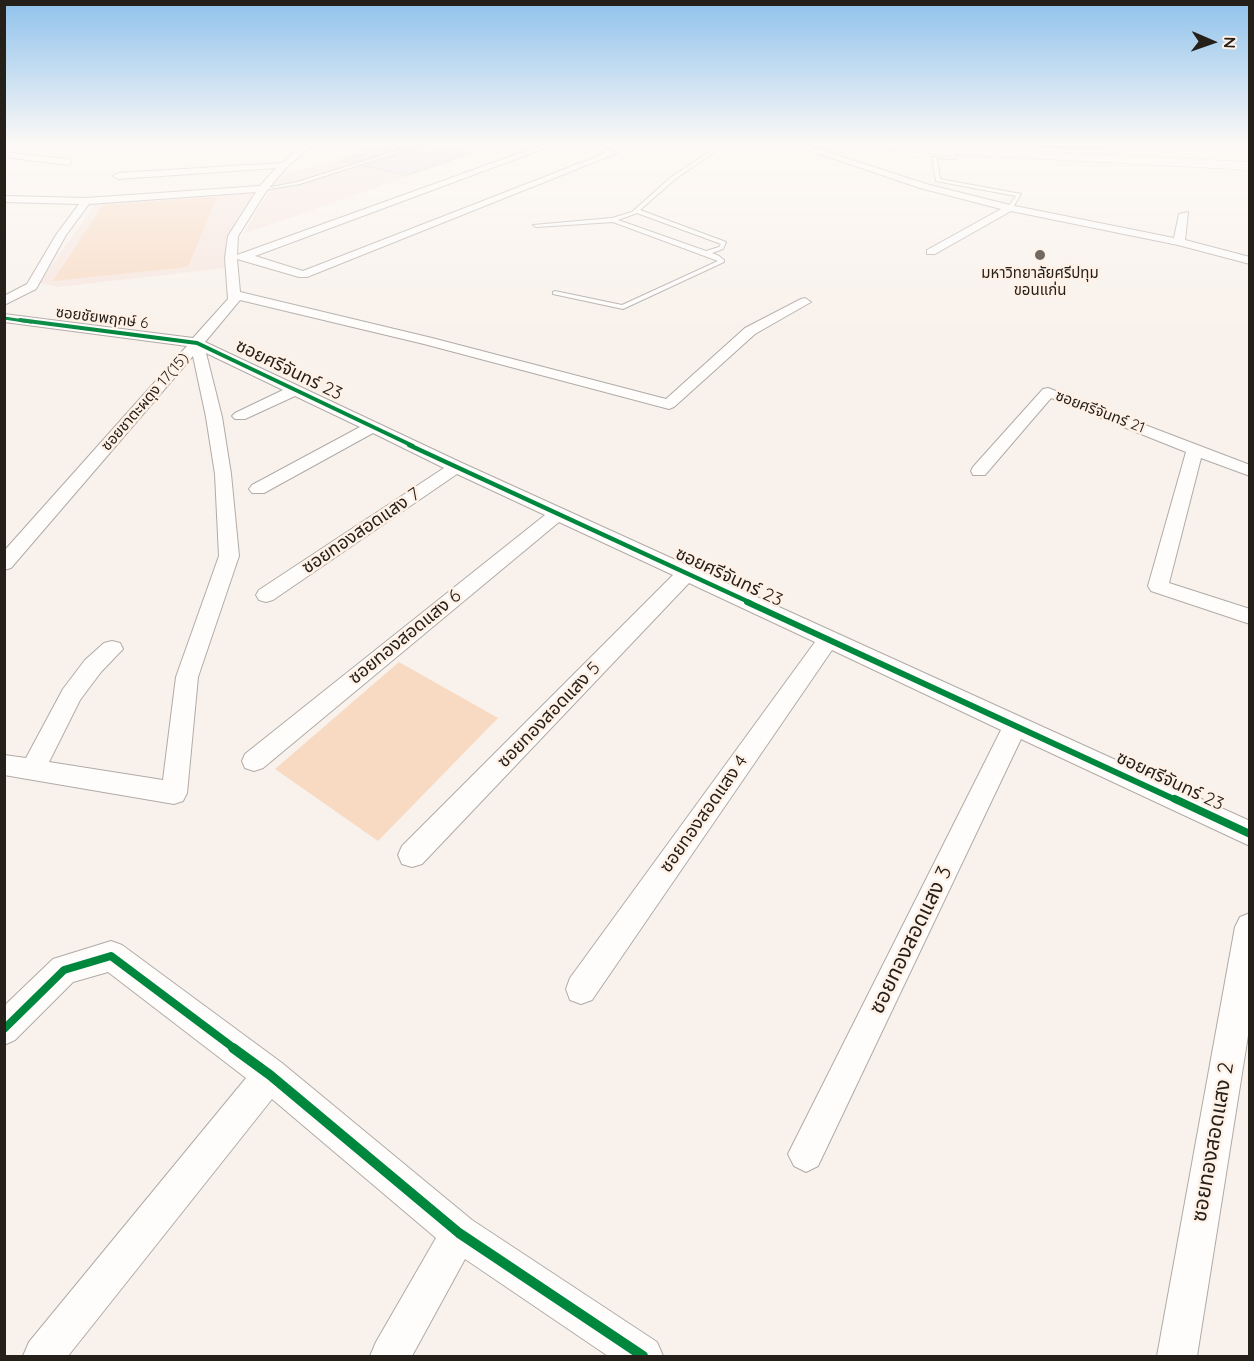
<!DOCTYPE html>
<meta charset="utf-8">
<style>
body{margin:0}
#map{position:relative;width:1254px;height:1361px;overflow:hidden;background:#f9f2ec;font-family:Quicksand,sans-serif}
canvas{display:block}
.frame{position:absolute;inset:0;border:6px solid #26201b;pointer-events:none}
.north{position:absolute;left:1182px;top:12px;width:60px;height:60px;-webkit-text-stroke:4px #fff1e6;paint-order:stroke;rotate:92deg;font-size:16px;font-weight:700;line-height:24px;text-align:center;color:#26201b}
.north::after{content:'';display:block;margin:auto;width:21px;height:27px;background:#26201b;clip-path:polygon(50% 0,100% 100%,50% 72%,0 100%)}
</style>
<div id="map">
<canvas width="1254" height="1361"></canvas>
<div class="frame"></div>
<div class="north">N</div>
</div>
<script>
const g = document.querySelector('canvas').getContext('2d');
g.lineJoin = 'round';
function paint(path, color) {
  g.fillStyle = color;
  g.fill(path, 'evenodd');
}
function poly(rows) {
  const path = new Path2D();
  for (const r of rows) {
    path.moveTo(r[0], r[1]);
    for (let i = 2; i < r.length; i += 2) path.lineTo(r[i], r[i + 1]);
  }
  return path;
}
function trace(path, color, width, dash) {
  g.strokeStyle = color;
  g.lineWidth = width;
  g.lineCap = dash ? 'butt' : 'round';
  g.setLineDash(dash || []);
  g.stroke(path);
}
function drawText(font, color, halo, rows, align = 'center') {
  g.font = font + ' Quicksand,"Noto Sans Thai",sans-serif';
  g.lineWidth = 5;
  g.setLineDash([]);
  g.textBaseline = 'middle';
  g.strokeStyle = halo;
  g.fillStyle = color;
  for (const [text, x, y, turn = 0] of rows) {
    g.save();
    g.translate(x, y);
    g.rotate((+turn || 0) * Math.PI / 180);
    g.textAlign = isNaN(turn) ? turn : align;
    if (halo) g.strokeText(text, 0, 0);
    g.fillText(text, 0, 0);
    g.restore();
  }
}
const education = poly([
 [386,143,503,143,243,234,271,188,281,176],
 [257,191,225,243,226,268,59,287,39,283,96,203]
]);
const green = poly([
 [217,197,188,267,53,281,103,205],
 [399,662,498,718,378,841,275,769]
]);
const building = poly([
 [398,143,415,143,351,163,342,161,398,143],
 [427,146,468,154,406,175,364,166,427,146]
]);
const lane = poly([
 [422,143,428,143,300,184,263,190,261,189,297,182,422,143],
 [722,143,727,143,674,180,640,210,726,242,723,249,712,253,719,256,724,260,724,262,623,309,553,294,553,292,555,291,622,305,718,261,613,222,536,227,533,225,612,218,632,212,670,178,722,143],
 [637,213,721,244,719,247,706,251,618,220,637,213],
 [1094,143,1098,143,1103,148,1046,147,1097,147,1094,143],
 [952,149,954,150,956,159,937,158,940,179,1021,194,1012,209,1007,208,1016,196,936,181,932,157,951,157,950,150,952,149]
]);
const street = poly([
 [306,143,315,143,287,167,267,190,238,236,237,255,548,143,559,143,255,256,303,271,606,153,586,143,597,143,617,153,307,277,299,277,237,259,240,292,432,338,666,399,745,328,801,299,805,298,811,302,755,334,674,407,669,409,424,344,240,300,205,342,462,463,1250,821,1250,846,1021,739,818,1166,806,1172,794,1166,788,1154,794,1142,1001,730,832,650,592,1000,581,1004,570,1000,566,989,570,978,815,642,689,583,422,864,412,867,402,864,398,855,402,846,673,575,559,522,263,768,254,771,245,768,242,761,245,754,545,515,457,474,273,600,266,602,259,600,256,595,259,590,444,468,373,433,264,493,252,493,249,489,252,485,360,427,295,396,245,419,235,419,232,416,235,413,283,390,206,353,222,417,231,474,239,556,198,677,187,793,183,801,174,804,4,775,4,755,26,758,63,689,85,660,104,643,112,641,120,643,123,649,101,672,80,700,49,762,163,780,176,677,219,556,215,474,206,417,193,356,11,568,4,570,4,551,187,346,4,322,4,314,193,338,228,299,225,258,228,236,256,192,89,204,66,235,36,289,4,305,4,296,27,284,56,235,79,204,4,202,4,196,86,198,260,186,276,168,118,179,113,176,118,173,282,163,306,143],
 [788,143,800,143,926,184,1010,205,1174,238,1179,214,1188,212,1185,240,1250,257,1250,264,1178,245,1011,211,935,254,927,254,927,250,1001,209,920,188,788,143],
 [4,152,68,159,72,162,68,165,4,157,4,152],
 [1048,388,1250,465,1250,476,1201,458,1169,583,1250,609,1250,624,1151,591,1148,586,1186,452,1051,398,985,475,973,475,971,471,973,467,1043,389,1048,388],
 [1250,913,1250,1023,1197,1356,1157,1356,1235,927,1240,917,1250,913],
 [111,941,122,945,282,1063,472,1220,657,1342,663,1356,608,1356,465,1259,412,1356,370,1356,376,1342,436,1238,272,1099,68,1356,23,1356,29,1342,246,1078,108,972,73,982,15,1040,4,1045,4,1006,53,959,111,941]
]);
const secondary = poly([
 [808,143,881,143,1250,162,1250,170,814,147,808,143]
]);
const cyclewayFar5 = poly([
 [4,318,31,322]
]);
const cyclewayFar4 = poly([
 [20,320,197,343,413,446]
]);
const cyclewayFar3 = poly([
 [409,445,751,603]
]);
const cyclewayFar2 = poly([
 [747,602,1178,801]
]);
const cyclewayFar1 = poly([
 [1175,799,1250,834],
 [4,1029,64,970,111,956,235,1049]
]);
const cycleway = poly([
 [233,1048,270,1075,459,1233,643,1356]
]);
const markers = [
 [1040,255,6,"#706a64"]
];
const farPoinames = [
 ["มหาวิทยาลัยศรีปทุม",1040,273],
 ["ขอนแก่น",1040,290]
];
const farStreetnames = [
 ["ซอยชัยพฤกษ์ 6",102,318,7],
 ["ซอยชาตะผดุง 17(15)",145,402,-49],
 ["ซอยศรีจันทร์ 21",1100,412,21]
];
const streetNames = [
 ["ซอยศรีจันทร์ 23",289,370,26],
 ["ซอยทองสอดแสง 7",361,531,-34],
 ["ซอยศรีจันทร์ 23",729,577,25],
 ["ซอยทองสอดแสง 6",405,637,-39],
 ["ซอยทองสอดแสง 5",549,715,-46],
 ["ซอยศรีจันทร์ 23",1170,781,25],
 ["ซอยทองสอดแสง 4",704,814,-55]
];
const nearStreetnames = [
 ["ซอยทองสอดแสง 3",911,940,-64],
 ["ซอยทองสอดแสง 2",1213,1142,-80]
];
paint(education, '#f7e6df');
paint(green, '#f8dac3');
paint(building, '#e8dfe9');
trace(building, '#cfcbcb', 1.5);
trace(lane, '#b1aba6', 2);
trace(street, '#b1aba6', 2);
trace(secondary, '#b1aba6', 1);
paint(lane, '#fefdfc');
paint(street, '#fefdfc');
paint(secondary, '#fefdfc');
trace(cyclewayFar5, '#00873e', 3);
trace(cyclewayFar4, '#00873e', 4);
trace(cyclewayFar3, '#00873e', 4.5);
trace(cyclewayFar2, '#00873e', 6);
trace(cyclewayFar1, '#00873e', 8);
trace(cycleway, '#00873e', 10);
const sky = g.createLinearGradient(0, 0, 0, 333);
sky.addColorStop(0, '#8fc2ec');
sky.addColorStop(0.43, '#fcf9f6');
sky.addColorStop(1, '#fcf9f600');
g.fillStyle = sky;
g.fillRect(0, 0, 1254, 333);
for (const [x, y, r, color] of markers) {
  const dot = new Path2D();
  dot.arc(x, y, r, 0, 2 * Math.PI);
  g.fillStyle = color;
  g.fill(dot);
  trace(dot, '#fff1e6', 2);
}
drawText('15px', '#26201b', '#fff1e6', farPoinames);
drawText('15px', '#26201b', '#fff1e6', farStreetnames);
drawText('18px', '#26201b', '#fff1e6', streetNames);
drawText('21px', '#26201b', '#fff1e6', nearStreetnames);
</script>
